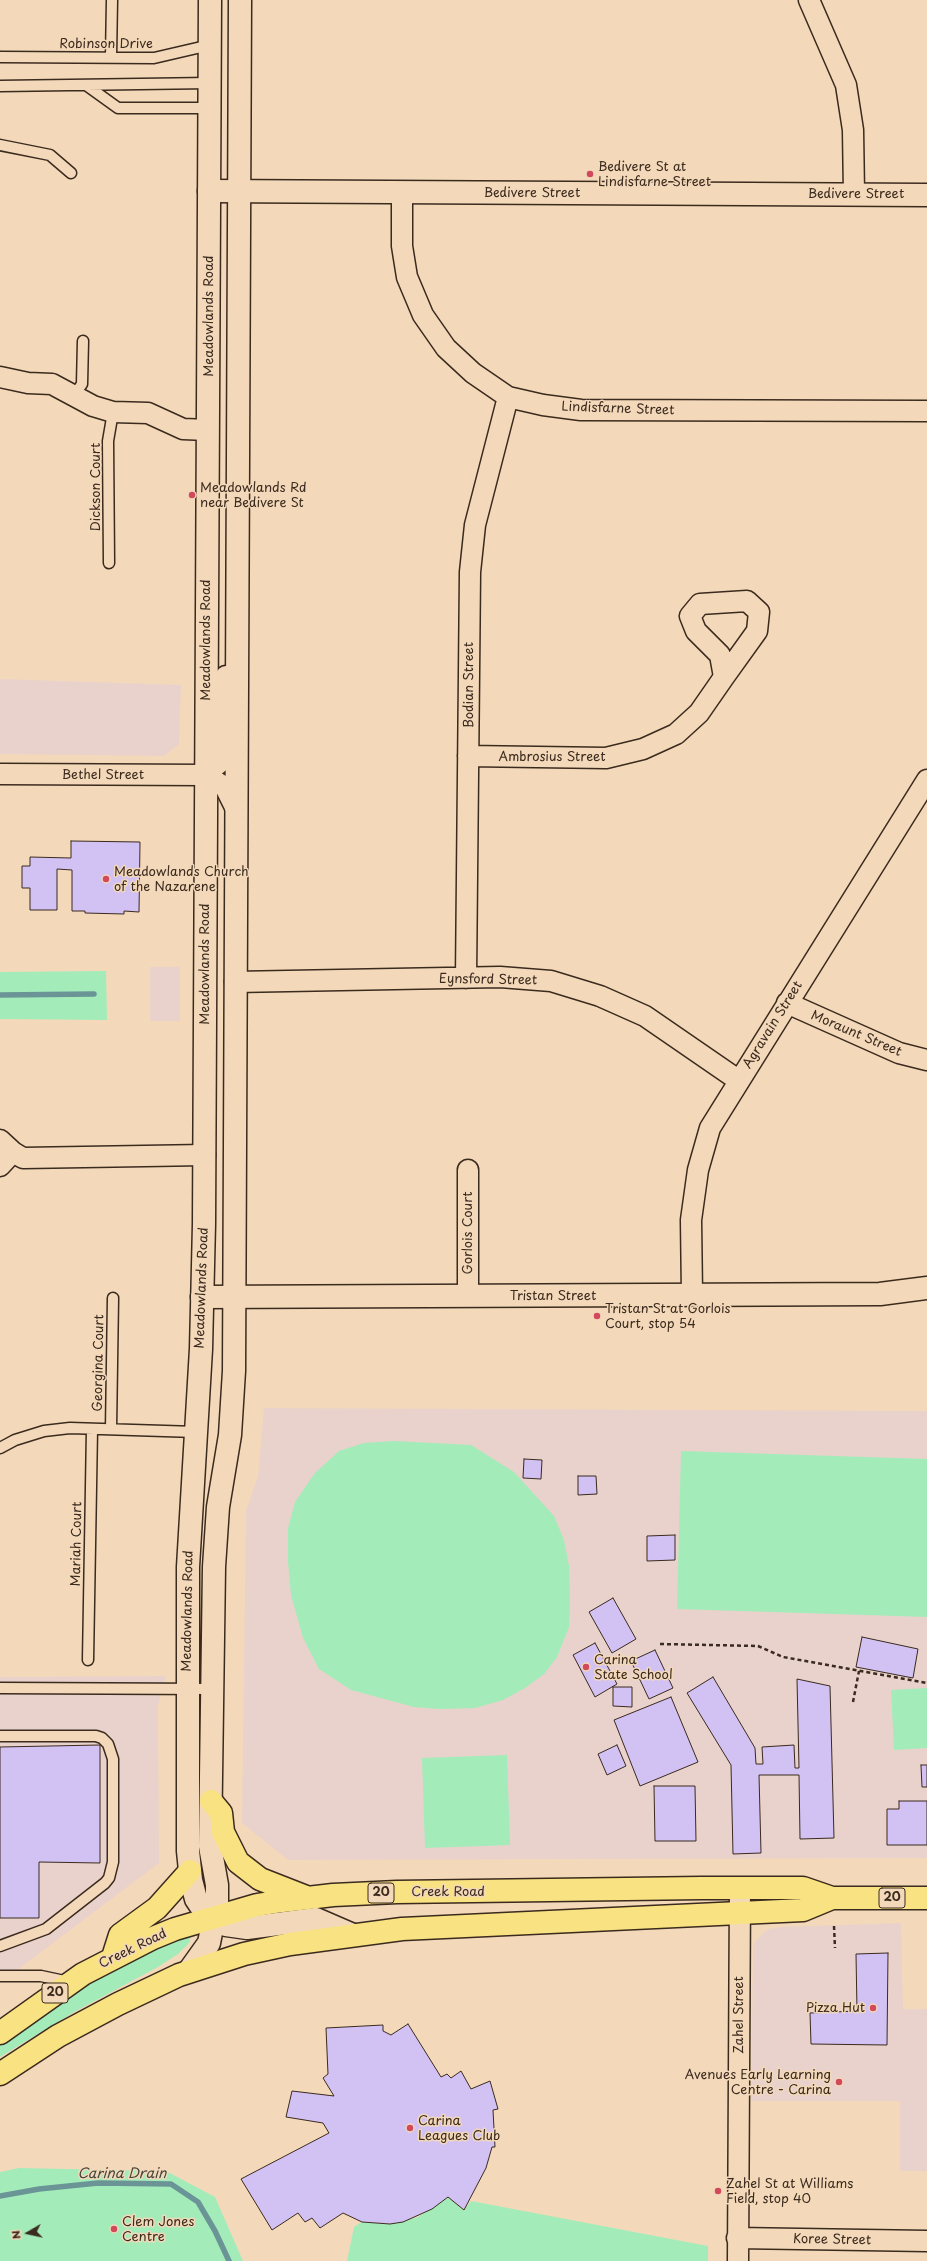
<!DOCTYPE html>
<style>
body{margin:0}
#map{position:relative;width:927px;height:2261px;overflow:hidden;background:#f3d9ba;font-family:"Playpen Sans",sans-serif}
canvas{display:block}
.north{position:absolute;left:8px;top:2213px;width:40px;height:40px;-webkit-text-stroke:3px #f3d9ba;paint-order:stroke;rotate:261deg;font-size:11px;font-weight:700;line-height:16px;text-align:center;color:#3b2a1e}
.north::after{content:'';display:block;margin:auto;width:14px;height:18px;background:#3b2a1e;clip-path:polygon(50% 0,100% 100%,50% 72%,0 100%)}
</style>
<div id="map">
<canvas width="927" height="2261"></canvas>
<div class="north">N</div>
</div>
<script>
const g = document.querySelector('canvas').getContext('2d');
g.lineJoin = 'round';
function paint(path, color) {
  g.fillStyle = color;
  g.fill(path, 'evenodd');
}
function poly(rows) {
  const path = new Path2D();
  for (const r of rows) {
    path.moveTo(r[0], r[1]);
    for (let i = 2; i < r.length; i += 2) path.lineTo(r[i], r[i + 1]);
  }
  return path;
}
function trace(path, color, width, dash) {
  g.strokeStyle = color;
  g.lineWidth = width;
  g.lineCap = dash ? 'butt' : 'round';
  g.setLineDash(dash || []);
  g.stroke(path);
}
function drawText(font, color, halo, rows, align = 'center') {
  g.font = font + ' "Playpen Sans",sans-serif';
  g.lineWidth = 3;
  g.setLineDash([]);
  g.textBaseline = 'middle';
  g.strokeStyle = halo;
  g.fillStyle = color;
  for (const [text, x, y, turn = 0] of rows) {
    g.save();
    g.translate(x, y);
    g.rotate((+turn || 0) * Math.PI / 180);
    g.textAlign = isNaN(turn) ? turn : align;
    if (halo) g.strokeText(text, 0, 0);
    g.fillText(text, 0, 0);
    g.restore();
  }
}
const built = poly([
 [0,679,181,685,179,744,164,756,0,754],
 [150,967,180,967,180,1021,150,1021],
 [264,1408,927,1411,927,1858,288,1860,242,1823,246,1511,258,1476],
 [166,1676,158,1706,159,1863,0,1983,0,1677],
 [901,1923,903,2009,927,2009,927,2171,900,2171,900,2101,751,2101,753,1944,760,1936,768,1929,781,1927]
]);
const green = poly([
 [106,971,107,1020,0,1019,0,972],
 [394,1441,471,1445,514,1472,554,1516,564,1540,569,1566,570,1599,569,1627,557,1657,544,1674,525,1688,503,1700,475,1708,440,1709,414,1707,351,1690,319,1669,303,1638,291,1595,288,1562,288,1528,295,1502,315,1473,339,1451,364,1443],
 [681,1451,927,1459,927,1617,677,1609],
 [927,1688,927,1748,894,1750,891,1690],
 [507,1755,510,1845,425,1848,422,1758],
 [191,1935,189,1943,178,1954,158,1967,76,2011,0,2057,0,2042,63,1996,172,1940],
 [19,2168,166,2171,215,2197,243,2261,0,2261,0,2172],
 [448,2197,464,2210,471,2201,708,2246,708,2261,347,2261,354,2227,362,2222,390,2224,418,2217]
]);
const stream = poly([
 [0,995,94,994],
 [0,2196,39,2189,98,2183,171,2184,198,2202,215,2231,229,2261]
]);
const building = poly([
 [71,841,140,842,139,912,124,911,124,914,85,913,85,911,72,911,72,870,57,869,57,910,30,910,30,888,22,888,22,866,30,866,30,857,71,858,71,841],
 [524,1459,542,1460,541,1479,523,1478,524,1459],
 [578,1476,596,1476,597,1494,578,1495,578,1476],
 [675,1535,675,1560,647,1561,647,1536,675,1535],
 [613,1598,636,1639,612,1653,589,1612,613,1598],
 [862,1637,918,1649,913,1678,856,1667,862,1637],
 [595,1643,617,1684,595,1697,573,1655,595,1643],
 [655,1650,673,1688,649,1699,631,1661,655,1650],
 [713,1677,755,1748,756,1764,763,1764,762,1747,794,1745,795,1768,799,1768,797,1679,830,1686,834,1838,800,1839,799,1775,759,1775,761,1853,733,1854,731,1765,687,1693,713,1677],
 [613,1687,632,1687,632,1707,613,1706,613,1687],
 [671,1697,698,1762,640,1786,614,1720,671,1697],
 [100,1745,100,1863,39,1862,39,1918,0,1918,0,1747,100,1745],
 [617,1745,626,1766,607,1775,598,1754,617,1745],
 [921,1765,927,1765,927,1787,922,1787,921,1765],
 [654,1786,695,1786,696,1841,655,1841,654,1786],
 [899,1801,927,1801,927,1845,887,1845,887,1809,899,1809,899,1801],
 [888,1953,887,2045,811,2044,810,2013,857,2011,856,1954,888,1953],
 [408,2024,441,2077,447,2074,451,2078,461,2071,471,2089,490,2081,498,2109,493,2110,495,2147,492,2147,486,2168,464,2210,448,2197,432,2209,403,2222,390,2224,362,2222,343,2213,320,2228,312,2218,305,2222,298,2213,272,2230,241,2179,329,2133,323,2123,286,2117,292,2091,334,2096,323,2078,328,2074,326,2028,383,2025,383,2031,391,2035,408,2024]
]);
const path = poly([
 [660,1644,758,1646,783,1657,927,1683],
 [853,1702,859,1671],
 [834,1926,835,1948]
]);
const service = poly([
 [0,57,154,58,210,45],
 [111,57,112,0],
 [86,85,118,108,209,108],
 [0,86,210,83],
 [0,145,50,155,71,173],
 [75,394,82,384,83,341],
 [109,563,108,441,113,412],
 [111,1429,113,1298],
 [0,1448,15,1440,44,1431,70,1428,196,1432],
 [88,1660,92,1429],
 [0,1688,213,1689],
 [0,1736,96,1736,102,1738,108,1744,113,1759,113,1862,109,1878,105,1883,46,1929,0,1946],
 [0,1976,41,1976,69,1982]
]);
const minor = poly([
 [809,0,846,85,853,130,854,194],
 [402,192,402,246,407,277,423,315,446,348,473,373,508,397,543,405,581,410,927,411],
 [0,377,28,383,52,384,93,406,113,412,148,413,183,429,208,430],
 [468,756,606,758,643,749,676,734,699,713,724,677,757,631,759,612,747,601,700,604,690,616,696,631,720,655,724,677],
 [0,774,205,775,225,787,236,809],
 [205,775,225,758,226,676],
 [466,978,470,572,475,525,508,397],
 [235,982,500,977,551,981,600,996,645,1016,738,1080],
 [787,1003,899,1053,927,1060],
 [0,1140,13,1152,23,1158,205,1155],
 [0,1166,13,1152],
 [692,1295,691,1220,698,1170,710,1128,927,780],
 [468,1296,468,1170],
 [737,2238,927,2241],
 [738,2261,740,1888]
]);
const tertiary = poly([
 [209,191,927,195],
 [202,1297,880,1294,927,1288]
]);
const secondary = poly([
 [210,0,204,1224,201,1349,188,1567,188,1851,191,1880,196,1899,200,1905,226,1925,247,1928,316,1919,353,1935],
 [189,1971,209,1943,217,1902,217,1885,210,1846,214,1567,218,1507,230,1435,234,1371,240,0]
]);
const primary = poly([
 [211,1801,221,1813,223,1832,238,1862,260,1879,306,1897],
 [113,1957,120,1935,157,1908,190,1871],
 [0,2033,83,1974,153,1938,175,1929,257,1905,282,1901,333,1895,397,1892,702,1888,803,1888,832,1898,927,1898],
 [0,2074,58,2036,118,2004,179,1975,244,1954,290,1944,402,1929,803,1910,832,1898]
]);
const markers = [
 [590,174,4,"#d1495b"],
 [192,495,4,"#d1495b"],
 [106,879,4,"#d1495b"],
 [597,1316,4,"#d1495b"],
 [586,1667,4,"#d1495b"],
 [873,2008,4,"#d1495b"],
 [839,2082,4,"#d1495b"],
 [410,2128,4,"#d1495b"],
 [718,2191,4,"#d1495b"],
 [114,2229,4,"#d1495b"]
];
const shields = [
 [381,1893,26],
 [892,1898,26],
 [55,1993,26]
];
const shieldNames = [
 ["20",381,1893],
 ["20",892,1898],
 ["20",55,1993]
];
const streetNames = [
 ["Robinson Drive",106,44],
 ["Bedivere Street",532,193],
 ["Bedivere Street",856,194],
 ["Meadowlands Road",209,316,-90],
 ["Lindisfarne Street",618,409,2],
 ["Dickson Court",96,487,-90],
 ["Meadowlands Road",206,640,-90],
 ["Bodian Street",469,685,-90],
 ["Ambrosius Street",552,757],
 ["Bethel Street",103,775],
 ["Meadowlands Road",205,964,-90],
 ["Eynsford Street",488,980,1],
 ["Agravain Street",773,1025,-58],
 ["Moraunt Street",856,1034,23],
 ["Gorlois Court",468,1233,-90],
 ["Meadowlands Road",202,1288,-88],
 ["Tristan Street",553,1296],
 ["Georgina Court",99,1363,-89],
 ["Mariah Court",77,1544,-89],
 ["Meadowlands Road",188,1611,-89],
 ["Creek Road",448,1892],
 ["Creek Road",133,1949,-26],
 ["Zahel Street",739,2015,-90],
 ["Koree Street",832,2240,1]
];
const poiNames = [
 ["Bedivere St at",598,167],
 ["Lindisfarne Street",598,182],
 ["Meadowlands Rd",200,488],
 ["near Bedivere St",200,503],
 ["Meadowlands Church",114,872],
 ["of the Nazarene",114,887],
 ["Tristan St at Gorlois",605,1309],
 ["Court, stop 54",605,1324],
 ["Carina",594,1660],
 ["State School",594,1675],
 ["Pizza Hut",865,2008,"right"],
 ["Avenues Early Learning",831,2075,"right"],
 ["Centre - Carina",831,2090,"right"],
 ["Carina",418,2121],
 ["Leagues Club",418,2136],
 ["Zahel St at Williams",726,2184],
 ["Field, stop 40",726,2199],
 ["Clem Jones",122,2222],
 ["Centre",122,2237]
];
const waterNames = [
 ["Carina Drain",122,2174]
];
paint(built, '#e9d2cb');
paint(green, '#a3ecba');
trace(stream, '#6a9496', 5.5);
paint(building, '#d2c1f3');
trace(building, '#3b2a1e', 1);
trace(service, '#3b2a1e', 13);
trace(minor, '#3b2a1e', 23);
trace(tertiary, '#3b2a1e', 25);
trace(secondary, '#3b2a1e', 25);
trace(primary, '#3b2a1e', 25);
trace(path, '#3b2a1e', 2.5, [4, 3]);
trace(service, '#f3d9ba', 10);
trace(minor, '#f3d9ba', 20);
trace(tertiary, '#f3d9ba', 22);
trace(secondary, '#f3d9ba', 22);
trace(primary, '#f8e281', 22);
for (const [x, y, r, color] of markers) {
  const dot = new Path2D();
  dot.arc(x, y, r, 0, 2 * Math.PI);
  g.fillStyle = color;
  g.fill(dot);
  trace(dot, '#f3d9ba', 1.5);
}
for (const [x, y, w] of shields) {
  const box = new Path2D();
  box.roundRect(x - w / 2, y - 10, w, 20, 3);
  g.fillStyle = '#f3d9ba';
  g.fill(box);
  trace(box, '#3b2a1e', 1);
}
drawText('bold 12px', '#3b2a1e', null, shieldNames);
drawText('13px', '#3b2a1e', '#f3d9ba', streetNames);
drawText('13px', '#3b2a1e', '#f3d9ba', poiNames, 'left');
drawText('italic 14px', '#47443c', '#f3d9ba', waterNames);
</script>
